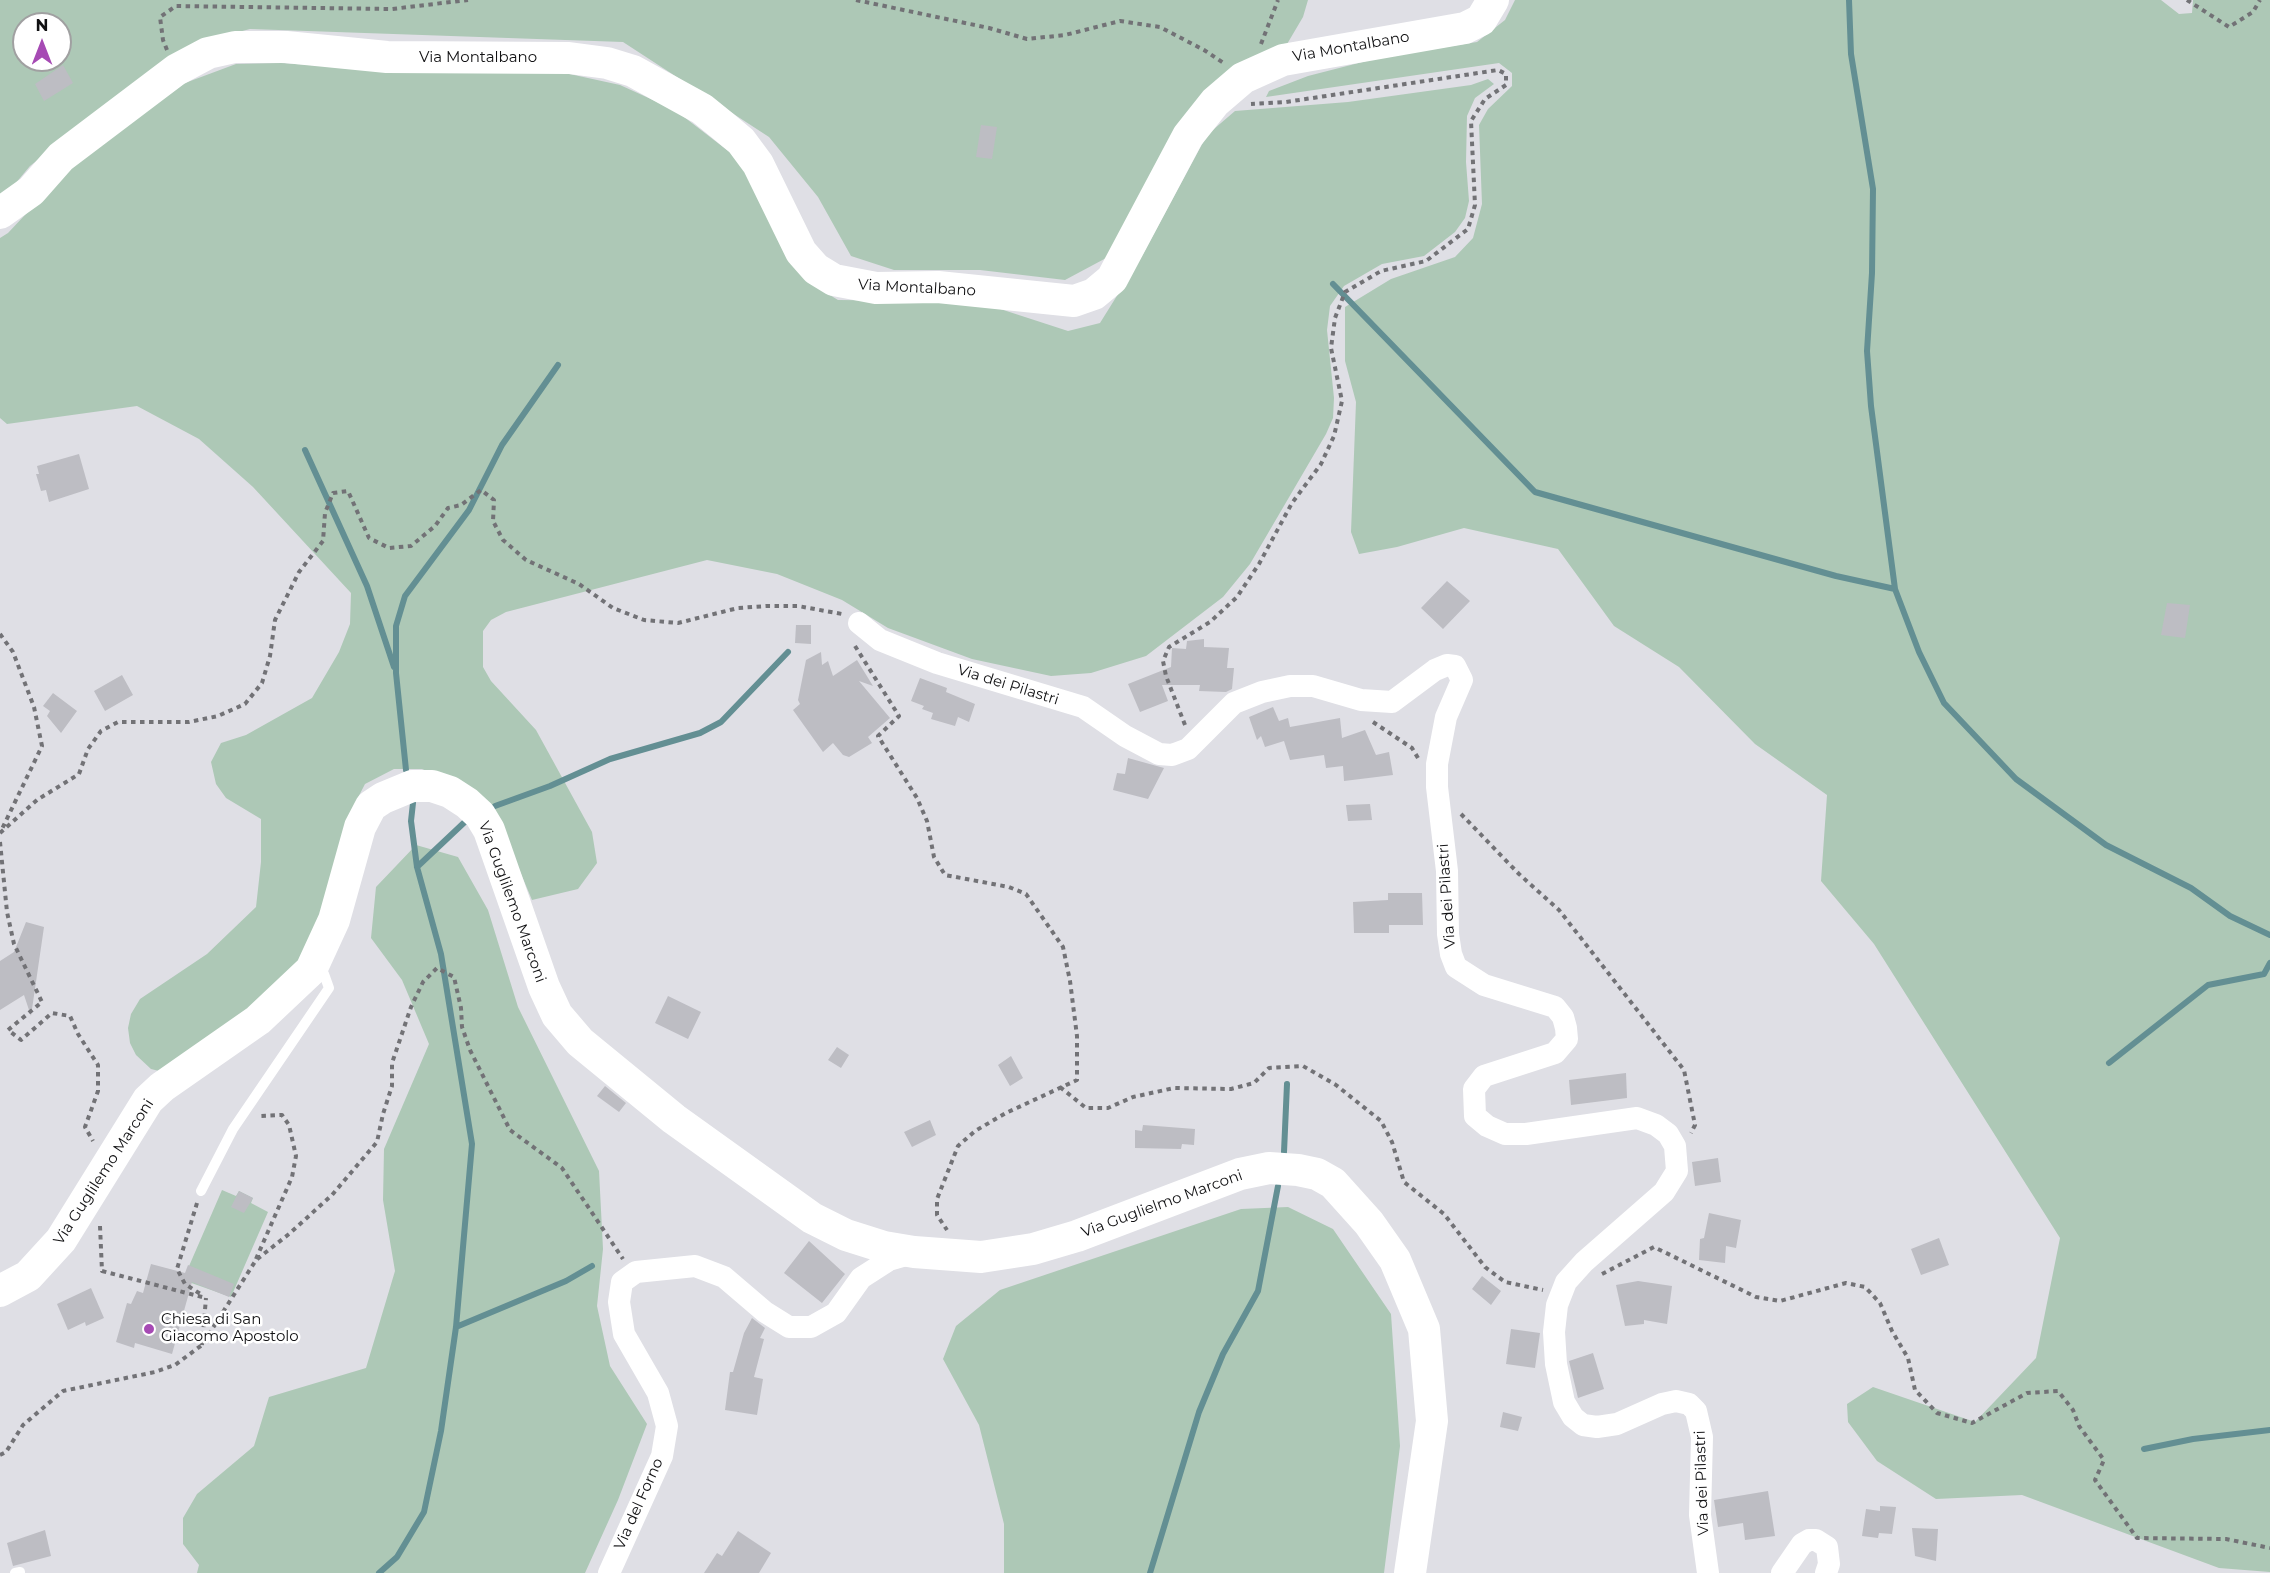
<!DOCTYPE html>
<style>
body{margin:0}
#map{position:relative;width:2270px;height:1573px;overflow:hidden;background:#dfdfe5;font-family:Montserrat,sans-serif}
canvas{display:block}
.north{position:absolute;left:12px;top:12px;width:60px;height:60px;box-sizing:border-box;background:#fff;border:2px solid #a0a0a1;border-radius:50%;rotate:0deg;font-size:16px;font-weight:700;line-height:24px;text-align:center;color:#111113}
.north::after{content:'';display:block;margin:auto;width:21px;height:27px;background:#a64ab4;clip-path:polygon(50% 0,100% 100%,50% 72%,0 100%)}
</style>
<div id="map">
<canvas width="2270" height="1573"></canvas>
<div class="north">N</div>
</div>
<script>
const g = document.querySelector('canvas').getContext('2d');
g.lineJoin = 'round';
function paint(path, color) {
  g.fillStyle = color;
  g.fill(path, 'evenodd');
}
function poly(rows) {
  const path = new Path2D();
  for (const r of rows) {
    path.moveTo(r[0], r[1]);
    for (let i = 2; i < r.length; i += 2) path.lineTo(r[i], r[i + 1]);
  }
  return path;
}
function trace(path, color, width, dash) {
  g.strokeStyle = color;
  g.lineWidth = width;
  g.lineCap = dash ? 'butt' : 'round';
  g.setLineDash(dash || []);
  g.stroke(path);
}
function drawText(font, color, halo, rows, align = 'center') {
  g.font = font + ' Montserrat,sans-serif';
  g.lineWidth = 5;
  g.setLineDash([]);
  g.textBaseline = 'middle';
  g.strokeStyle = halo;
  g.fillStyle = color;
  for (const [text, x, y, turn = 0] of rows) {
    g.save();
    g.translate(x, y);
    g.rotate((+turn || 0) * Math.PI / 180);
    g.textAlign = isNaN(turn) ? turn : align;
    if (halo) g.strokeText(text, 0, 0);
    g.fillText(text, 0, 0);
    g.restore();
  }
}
const green = poly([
 [0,0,1308,0,1303,17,1280,56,1218,86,1108,257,1065,280,980,270,894,270,851,256,818,197,769,137,623,42,250,29,200,42,153,69,30,166,0,202],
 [24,24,60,24,60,60,24,60],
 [1515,0,2161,0,2179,14,2192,13,2193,0,2270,0,2270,1572,2219,1568,2022,1495,1936,1499,1877,1461,1848,1422,1847,1404,1873,1387,1975,1422,2036,1358,2060,1238,1874,944,1821,881,1827,795,1755,744,1679,667,1614,626,1558,549,1464,528,1397,547,1359,554,1351,532,1356,402,1345,361,1345,307,1391,279,1455,257,1473,238,1482,204,1479,125,1488,109,1512,86,1512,73,1499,63,1266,97,1269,91,1308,76,1382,57,1477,42,1505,20],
 [281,63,429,73,565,73,620,85,675,110,749,167,774,232,810,283,838,300,932,301,988,305,1068,331,1100,323,1143,254,1207,135,1235,111,1348,102,1471,85,1488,79,1494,84,1475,98,1467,116,1466,162,1469,201,1465,218,1455,232,1424,256,1382,264,1344,286,1330,306,1327,330,1334,398,1333,418,1326,434,1250,564,1223,597,1146,656,1091,673,1051,676,972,659,888,628,842,600,777,574,707,560,506,612,491,620,483,631,483,667,491,681,536,730,592,832,597,863,578,889,532,900,516,862,473,791,422,769,394,769,365,784,346,821,330,890,302,962,258,1003,159,1071,151,1069,136,1055,130,1043,128,1028,131,1014,140,999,207,954,256,907,261,862,261,819,226,798,216,784,211,762,221,743,246,735,312,698,339,652,350,624,351,593,253,487,199,439,137,406,7,424,0,418,0,238,8,233,69,168,185,83,236,64],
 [416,845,458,857,488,910,518,1007,599,1171,603,1249,597,1306,610,1366,647,1424,618,1500,585,1573,197,1573,199,1565,183,1544,183,1518,197,1494,254,1446,269,1397,366,1368,395,1271,383,1200,384,1149,429,1044,402,980,371,938,376,887],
 [222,1190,236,1196,239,1191,253,1198,251,1203,268,1212,231,1297,183,1280],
 [1288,1207,1333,1229,1391,1314,1400,1446,1384,1573,1004,1573,1004,1524,979,1425,943,1359,956,1326,1000,1290,1241,1209]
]);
const stream = poly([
 [1849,0,1851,54,1873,189,1872,273,1867,351,1871,406,1895,589,1919,652,1944,703,2016,779,2106,845,2191,888,2230,916,2270,935],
 [1333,284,1535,492,1836,576,1895,589],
 [305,450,367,586,394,667],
 [406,770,396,673,396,626,405,596,469,510,502,445,558,365],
 [495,806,550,786,610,759,700,733,721,722,788,652],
 [417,867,469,818],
 [2109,1063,2208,985,2264,974,2270,963],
 [1284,1152,1287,1084],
 [456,1327,566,1281,592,1266],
 [2144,1449,2193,1439,2270,1430],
 [379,1573,397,1557,424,1512,441,1431,456,1327,472,1144,441,954,417,867,411,821,413,803],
 [1150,1573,1199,1412,1223,1354,1258,1291,1278,1186]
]);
const building = poly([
 [63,65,73,83,44,101,35,84],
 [981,125,997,127,992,159,976,157],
 [79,454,89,489,49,502,46,490,41,491,36,474,39,474,37,466],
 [1447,581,1470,601,1443,629,1421,608],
 [2167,603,2190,605,2185,638,2161,635],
 [796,625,811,625,811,644,795,643],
 [1204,639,1204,647,1229,648,1227,668,1234,668,1232,689,1226,692,1199,691,1200,685,1162,685,1168,701,1140,712,1128,684,1171,667,1172,648,1186,649,1187,641],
 [821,652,822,665,828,661,833,676,857,660,873,686,859,681,890,718,868,737,872,743,849,757,843,755,833,743,823,752,793,710,800,704,798,700,806,660],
 [122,675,133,695,105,711,94,691],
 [920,678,947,688,946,692,975,704,969,722,958,717,955,726,931,719,933,713,922,709,924,706,911,701],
 [53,693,77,711,61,733,47,716,50,711,43,706],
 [1273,707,1279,721,1288,718,1290,727,1340,718,1342,738,1365,730,1376,755,1389,752,1393,775,1344,781,1343,766,1326,768,1324,755,1290,760,1284,741,1265,747,1261,736,1257,740,1249,717],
 [1128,758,1164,768,1148,799,1113,790,1117,773,1125,774],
 [1370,804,1372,820,1348,821,1346,805],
 [1388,893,1422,893,1423,925,1389,925,1389,933,1354,933,1353,902,1388,900],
 [26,922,44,927,31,1016,24,995,0,1010,0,961,14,952],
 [668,996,701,1012,688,1039,655,1023],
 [837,1047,849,1055,841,1068,828,1060],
 [1011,1056,1023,1078,1010,1086,998,1065],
 [1626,1073,1627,1098,1571,1105,1569,1080],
 [605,1086,626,1103,619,1112,597,1096],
 [930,1120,936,1135,912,1147,904,1132],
 [1143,1125,1195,1129,1194,1145,1182,1144,1181,1149,1135,1148,1135,1130,1142,1131],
 [1718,1158,1721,1182,1695,1186,1692,1162],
 [239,1191,253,1198,244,1213,231,1207],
 [1709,1213,1741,1220,1736,1248,1726,1246,1725,1263,1699,1260,1700,1239,1704,1238],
 [1939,1238,1949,1265,1921,1275,1911,1249],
 [809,1241,845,1274,822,1303,784,1273],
 [151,1264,185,1273,188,1265,234,1284,229,1297,192,1282,172,1354,135,1343,134,1348,116,1342,127,1303,131,1304,137,1291,143,1293],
 [1482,1276,1501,1291,1491,1305,1472,1289],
 [1638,1281,1672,1286,1667,1324,1644,1320,1644,1324,1625,1326,1616,1285],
 [91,1288,104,1318,86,1326,85,1322,68,1330,57,1304],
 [752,1318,765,1328,760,1338,764,1339,754,1377,763,1379,757,1415,725,1410,730,1372,733,1372,744,1333],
 [1511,1329,1540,1333,1535,1368,1506,1364],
 [1593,1353,1604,1389,1578,1398,1569,1361],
 [1503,1412,1522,1417,1518,1431,1500,1427],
 [1768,1491,1775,1536,1745,1540,1743,1523,1718,1527,1714,1500],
 [1880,1506,1896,1507,1892,1534,1879,1533,1878,1538,1862,1536,1866,1509,1880,1511],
 [1912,1528,1938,1529,1936,1561,1915,1556],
 [45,1530,51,1556,13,1566,7,1543],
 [738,1531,771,1553,759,1573,704,1573,717,1553,722,1556]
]);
const path = poly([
 [856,0,989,28,1027,39,1065,35,1120,21,1160,27,1204,50,1225,64],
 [2187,0,2229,27,2253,12,2260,0],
 [1261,44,1278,0],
 [167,50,163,40,160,17,176,6,392,9,468,0],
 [0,634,13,652,34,707,42,746,1,831],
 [855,646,899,716,878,736,917,798,927,821,934,857,945,875,1009,887,1026,894,1063,947,1070,981,1077,1036,1077,1080,1006,1113,975,1131,958,1146,937,1199,937,1215,947,1230],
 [1373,722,1412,748,1418,758],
 [1185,725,1166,676,1163,661,1169,647,1210,622,1237,597,1259,564,1292,503,1321,464,1334,436,1342,401,1331,348,1335,318,1345,292,1381,271,1426,261,1468,229,1475,205,1471,121,1485,99,1506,85,1506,74,1498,70,1286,102,1251,104],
 [1461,814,1519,874,1559,910,1684,1070,1695,1125,1691,1133],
 [0,833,37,800,79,774,88,749,101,731,118,722,189,722,218,716,245,704,262,683,270,656,275,620,299,572,323,541,325,513,333,493,348,491,369,538,389,548,411,546,435,526,448,508,461,505,481,490,494,500,493,521,503,540,526,560,579,584,613,608,644,620,678,623,738,608,767,606,798,606,842,614],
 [0,842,7,912,14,944,42,1002,8,1030,21,1040,52,1013,70,1016,78,1034,98,1065,98,1091,85,1127,93,1141],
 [1060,1087,1086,1108,1108,1108,1133,1097,1174,1088,1231,1089,1254,1083,1269,1068,1303,1066,1336,1085,1381,1121,1392,1142,1404,1182,1444,1214,1485,1267,1505,1282,1543,1290],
 [197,1203,177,1269,185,1284,202,1295],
 [100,1226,102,1271,206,1298],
 [256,1259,292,1177,296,1156,289,1125,282,1115,259,1116],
 [1602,1274,1654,1247,1756,1297,1780,1301,1846,1283,1865,1287,1880,1303,1892,1331,1908,1358,1915,1390,1937,1413,1972,1423,2027,1393,2058,1391,2073,1410,2079,1426,2104,1460,2095,1480,2137,1538,2226,1539,2270,1548],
 [202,1345,206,1298],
 [0,1455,6,1452,23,1425,63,1391,155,1372,175,1365,202,1345,256,1260,289,1234,332,1195,377,1142,383,1114,392,1086,392,1063,411,1007,423,982,437,968,454,977,461,1008,462,1027,470,1050,510,1130,562,1168,623,1259]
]);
const lane = poly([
 [201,1191,233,1129,329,988,324,974,317,969],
 [15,1573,20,1572]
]);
const street = poly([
 [859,623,880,640,937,663,1083,707,1125,736,1159,754,1172,755,1188,749,1234,703,1262,692,1290,686,1313,686,1361,700,1392,702,1435,670,1447,665,1455,666,1462,680,1446,717,1437,764,1437,787,1447,871,1448,934,1451,954,1456,967,1484,985,1555,1007,1563,1017,1566,1028,1567,1039,1555,1053,1484,1076,1474,1089,1475,1116,1487,1126,1505,1134,1526,1134,1637,1118,1656,1125,1668,1134,1675,1146,1677,1171,1664,1192,1584,1262,1566,1282,1557,1305,1554,1332,1556,1364,1564,1402,1573,1417,1583,1425,1597,1427,1617,1424,1662,1404,1676,1401,1689,1404,1696,1411,1702,1437,1700,1515,1708,1573],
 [609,1573,662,1456,667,1426,658,1393,624,1334,619,1302,622,1282,636,1272,695,1266,724,1277,765,1312,789,1327,811,1327,836,1313,861,1278,889,1260,913,1253],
 [1782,1573,1802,1544,1809,1540,1816,1540,1827,1547,1829,1564,1826,1573]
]);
const secondary = poly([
 [0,213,31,191,61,157,176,70,208,53,235,47,286,47,387,57,569,58,607,63,633,71,702,109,723,126,741,141,758,164,801,252,816,269,834,280,876,288,938,287,1074,301,1094,294,1112,279,1188,136,1215,102,1243,78,1283,60,1465,28,1481,20,1493,0],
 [0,1291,28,1276,61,1240,148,1100,162,1087,258,1020,311,970,334,920,360,827,371,806,383,798,412,786,432,786,450,792,467,803,480,815,489,830,544,987,557,1015,580,1042,674,1119,812,1218,846,1235,884,1247,914,1252,981,1257,1033,1249,1077,1236,1240,1174,1269,1168,1298,1170,1317,1174,1333,1183,1369,1223,1395,1260,1424,1329,1432,1421,1410,1573]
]);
const markers = [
 [149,1329,6,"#a64ab4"]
];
const streetNames = [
 ["Via Montalbano",1351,47,-10],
 ["Via Montalbano",478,58],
 ["Via Montalbano",917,288,3],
 ["Via dei Pilastri",1008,685,17],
 ["Via dei Pilastri",1447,896,-94],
 ["Via Guglilemo Marconi",512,902,70],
 ["Via Guglilemo Marconi",104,1172,-57],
 ["Via Guglielmo Marconi",1162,1204,-20],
 ["Via dei Pilastri",1702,1483,-92],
 ["Via del Forno",639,1504,-66]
];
const poiNames = [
 ["Chiesa di San",161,1320],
 ["Giacomo Apostolo",161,1337]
];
paint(green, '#adc8b6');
trace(stream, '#638f93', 6);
paint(building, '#bdbdc3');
trace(path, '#727276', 4, [4.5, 4.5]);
trace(lane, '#fff', 10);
trace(street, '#fff', 22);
trace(secondary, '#fff', 32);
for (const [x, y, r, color] of markers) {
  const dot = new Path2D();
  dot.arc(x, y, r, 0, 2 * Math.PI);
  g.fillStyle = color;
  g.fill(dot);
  trace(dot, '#fff', 2);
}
drawText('15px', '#111113', '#fff', streetNames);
drawText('15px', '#111113', '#fff', poiNames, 'left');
</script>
